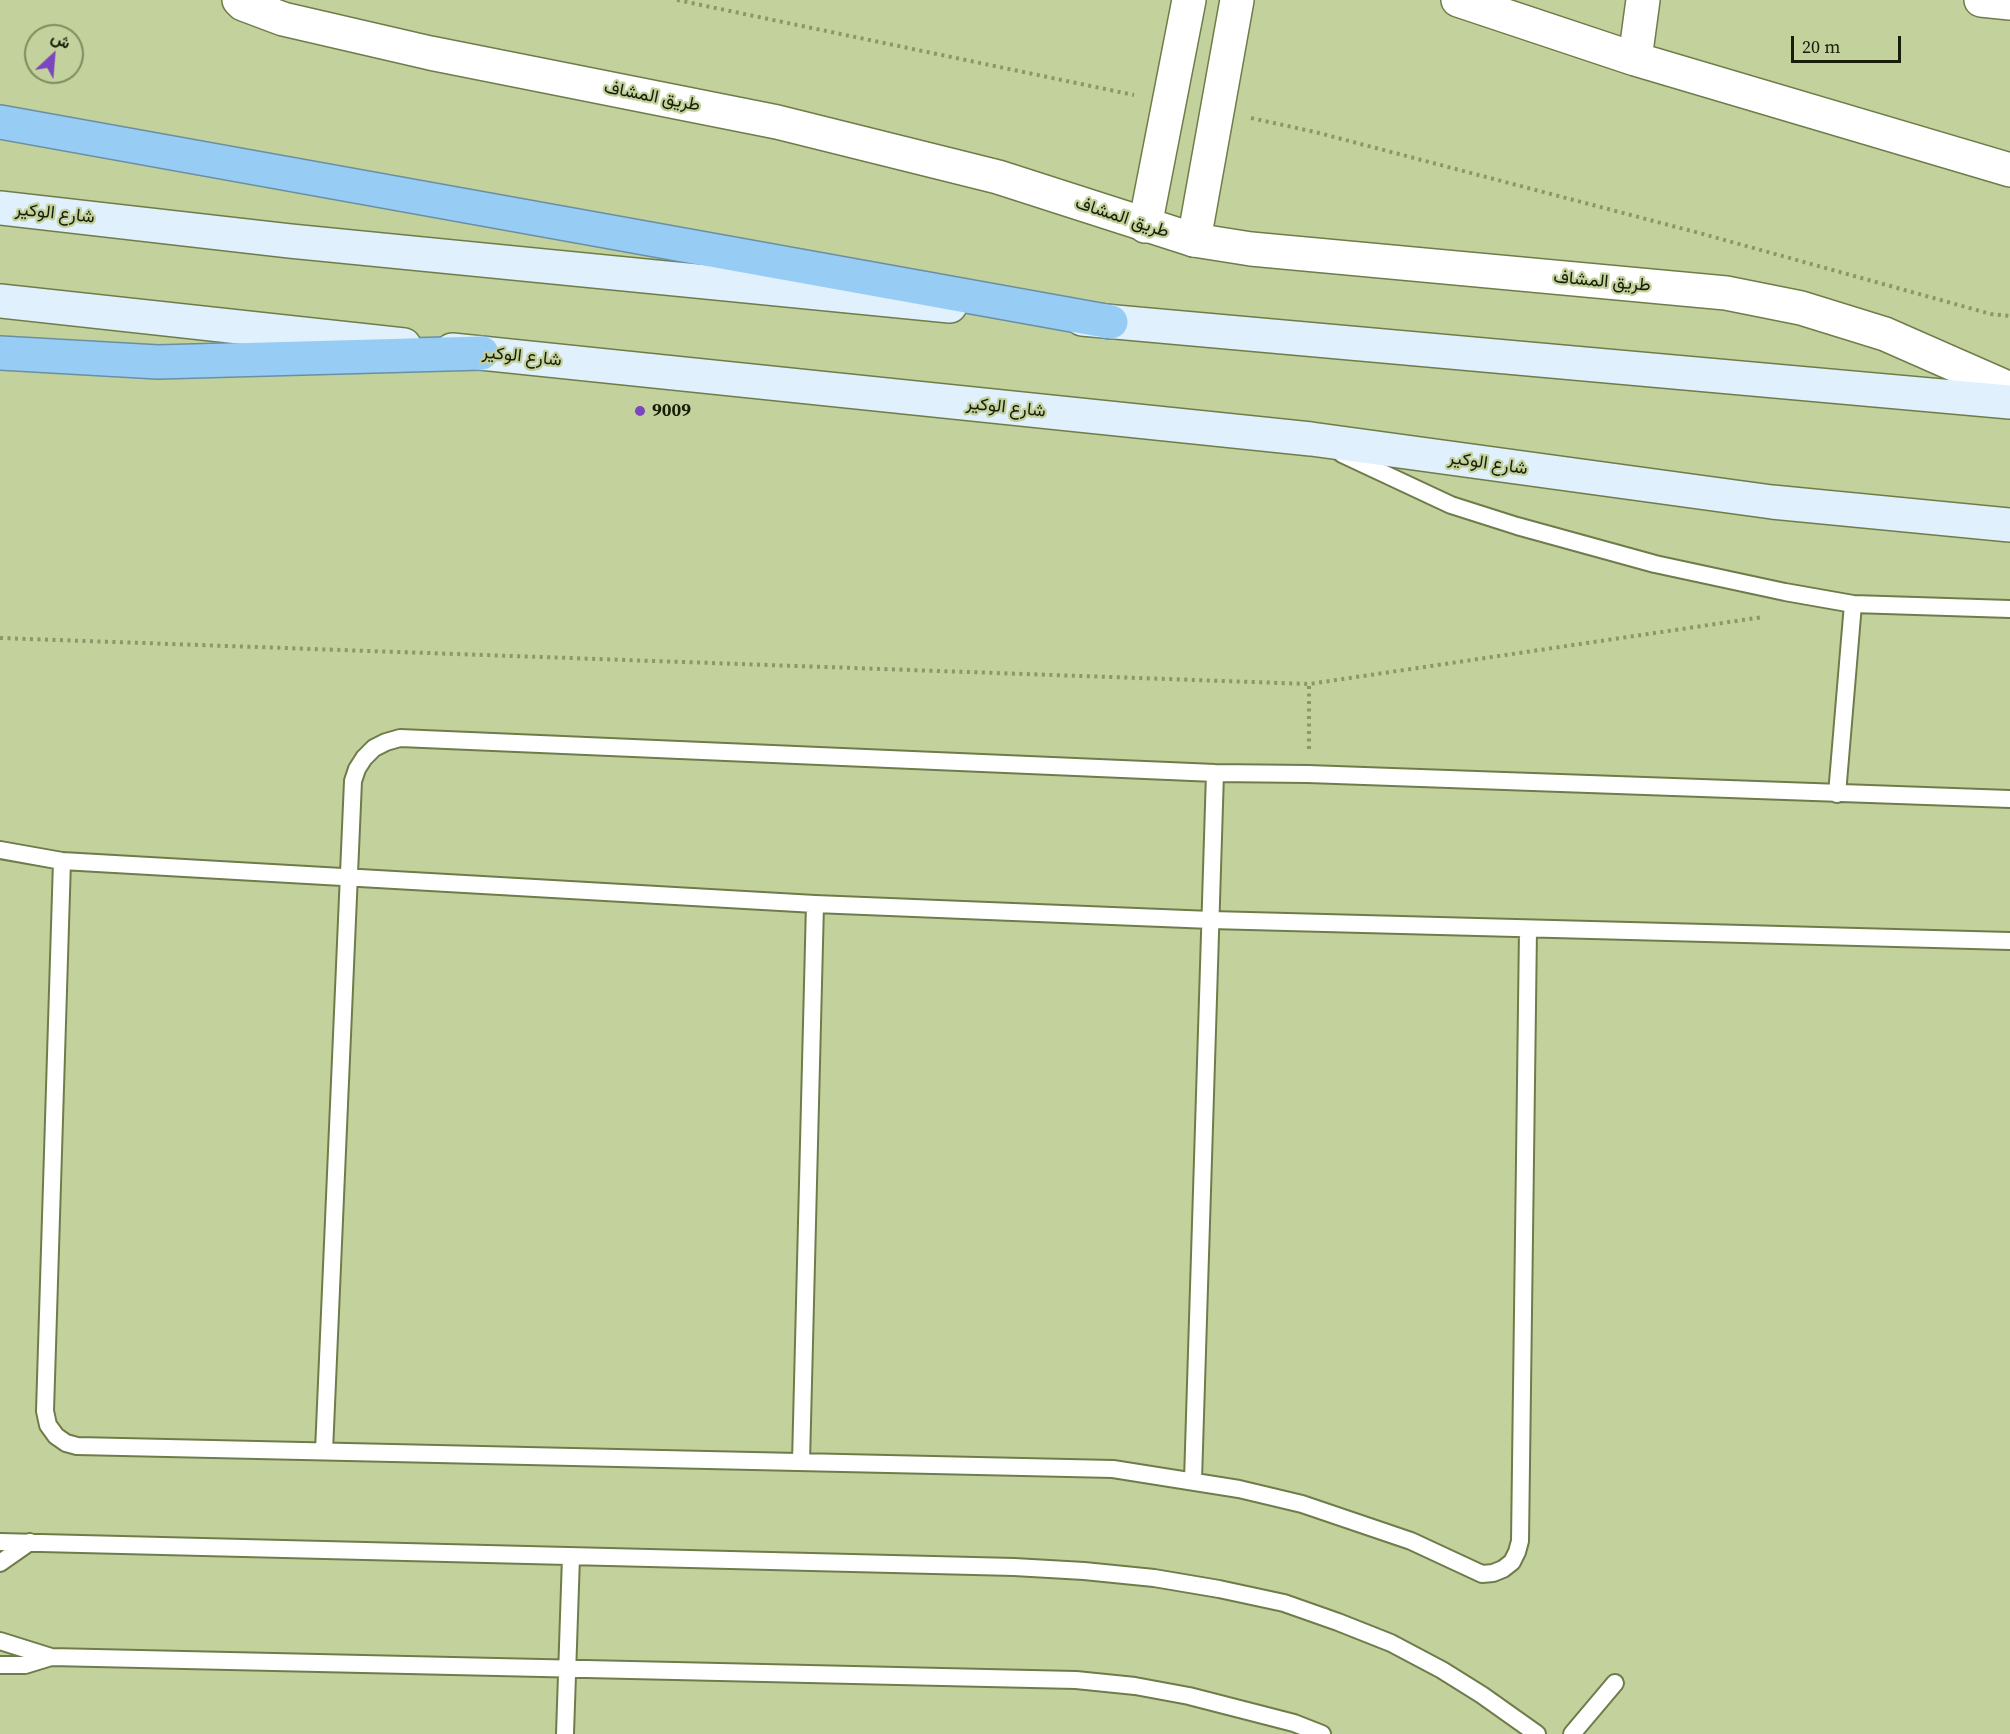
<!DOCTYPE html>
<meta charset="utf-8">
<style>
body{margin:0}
#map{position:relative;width:2010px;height:1734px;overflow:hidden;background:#c3d29c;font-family:"Source Serif 4",Vazirmatn,serif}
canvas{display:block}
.north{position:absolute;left:24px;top:24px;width:60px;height:60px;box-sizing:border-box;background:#c3d29c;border:2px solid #7f8a61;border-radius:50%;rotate:26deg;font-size:16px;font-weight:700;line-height:24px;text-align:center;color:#181d08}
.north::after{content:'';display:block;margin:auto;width:21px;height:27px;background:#7c47be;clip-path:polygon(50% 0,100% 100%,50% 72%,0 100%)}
.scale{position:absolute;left:1791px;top:36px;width:110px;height:27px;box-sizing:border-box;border:3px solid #181d08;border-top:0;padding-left:8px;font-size:18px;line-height:21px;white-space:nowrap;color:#181d08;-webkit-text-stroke:4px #c3d29c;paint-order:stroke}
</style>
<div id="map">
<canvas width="2010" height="1734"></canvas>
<div class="north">ش</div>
<div class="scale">20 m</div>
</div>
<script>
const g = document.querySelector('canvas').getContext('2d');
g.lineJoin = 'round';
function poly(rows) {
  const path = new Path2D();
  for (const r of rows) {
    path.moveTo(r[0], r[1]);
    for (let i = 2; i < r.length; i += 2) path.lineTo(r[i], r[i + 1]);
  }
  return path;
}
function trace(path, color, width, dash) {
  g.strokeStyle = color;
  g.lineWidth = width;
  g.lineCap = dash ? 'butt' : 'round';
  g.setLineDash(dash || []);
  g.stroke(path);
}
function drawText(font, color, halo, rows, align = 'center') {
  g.font = font + ' "Source Serif 4",Vazirmatn,serif';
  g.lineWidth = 4.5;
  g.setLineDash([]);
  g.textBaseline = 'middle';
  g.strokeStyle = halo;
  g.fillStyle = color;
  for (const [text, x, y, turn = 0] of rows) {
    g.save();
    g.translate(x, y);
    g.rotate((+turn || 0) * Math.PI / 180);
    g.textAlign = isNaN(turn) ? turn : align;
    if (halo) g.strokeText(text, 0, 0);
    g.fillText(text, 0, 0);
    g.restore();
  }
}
const path = poly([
 [677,0,1134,95],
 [1251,118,1315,132,1703,234,1991,314,2010,316],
 [0,638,1309,684,1763,617],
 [1309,749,1309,684]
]);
const service = poly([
 [1342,454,1451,505,1517,526,1655,564,1785,592,1853,604,2010,609],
 [1837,794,1853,604],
 [0,850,62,861,815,904,1211,920,2010,941],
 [62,861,45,1411,48,1425,56,1436,66,1443,77,1446,1113,1469,1239,1489,1302,1504,1411,1541,1482,1574,1493,1573,1503,1569,1512,1562,1517,1552,1520,1541,1528,929],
 [324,1451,353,781,357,769,364,758,374,748,386,742,400,738,1215,773,1308,774,2010,799],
 [801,1462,815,904],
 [1193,1480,1215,773],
 [0,1542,1014,1567,1084,1571,1154,1578,1219,1589,1284,1603,1338,1622,1391,1643,1442,1670,1482,1695,1537,1734],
 [0,1563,30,1542],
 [0,1641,51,1657,1076,1680,1135,1686,1189,1696,1294,1723,1322,1734],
 [0,1665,25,1665,51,1657],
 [565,1734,571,1557],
 [1572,1734,1615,1683]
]);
const minor = poly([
 [1458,0,1635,59,2010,170],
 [1981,0,2010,3],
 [1635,59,1643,0],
 [1145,226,1189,0],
 [1194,240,1237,0]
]);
const tertiary = poly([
 [239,0,243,4,283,19,430,53,777,122,998,177,1194,240,1251,249,1726,293,1801,308,1885,334,2010,389]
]);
const secondary = poly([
 [0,208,290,241,950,306],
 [0,301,404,345],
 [1082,319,2010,402],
 [452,350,1311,439,1772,502,2010,525]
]);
const motorway = poly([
 [0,122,1111,322],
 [0,353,158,362,482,353]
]);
const markers = [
 [640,411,6,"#7c47be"]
];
const streetNames = [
 ["طريق المشاف",652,97,11],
 ["شارع الوكير",55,214,6],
 ["طريق المشاف",1122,218,18],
 ["طريق المشاف",1602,282,5],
 ["شارع الوكير",522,357,6],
 ["شارع الوكير",1006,408,6],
 ["شارع الوكير",1488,464,8]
];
const poiNames = [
 ["9009",652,411]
];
trace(service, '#6e7c4a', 20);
trace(minor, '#6e7c4a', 36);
trace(tertiary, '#6e7c4a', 36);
trace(secondary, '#6e7c4a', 36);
trace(motorway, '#6b8fa1', 36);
trace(path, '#8b976b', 4, [3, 4.5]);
trace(service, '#fff', 16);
trace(minor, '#fff', 33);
trace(tertiary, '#fff', 33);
trace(secondary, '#e0f0fc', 33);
trace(motorway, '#97cdf4', 33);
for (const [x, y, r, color] of markers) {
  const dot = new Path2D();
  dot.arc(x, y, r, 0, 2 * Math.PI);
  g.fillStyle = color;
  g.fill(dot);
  trace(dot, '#c3d29c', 2);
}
drawText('18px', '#181d08', '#c3d29c', streetNames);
drawText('bold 18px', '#181d08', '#c3d29c', poiNames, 'left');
</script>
